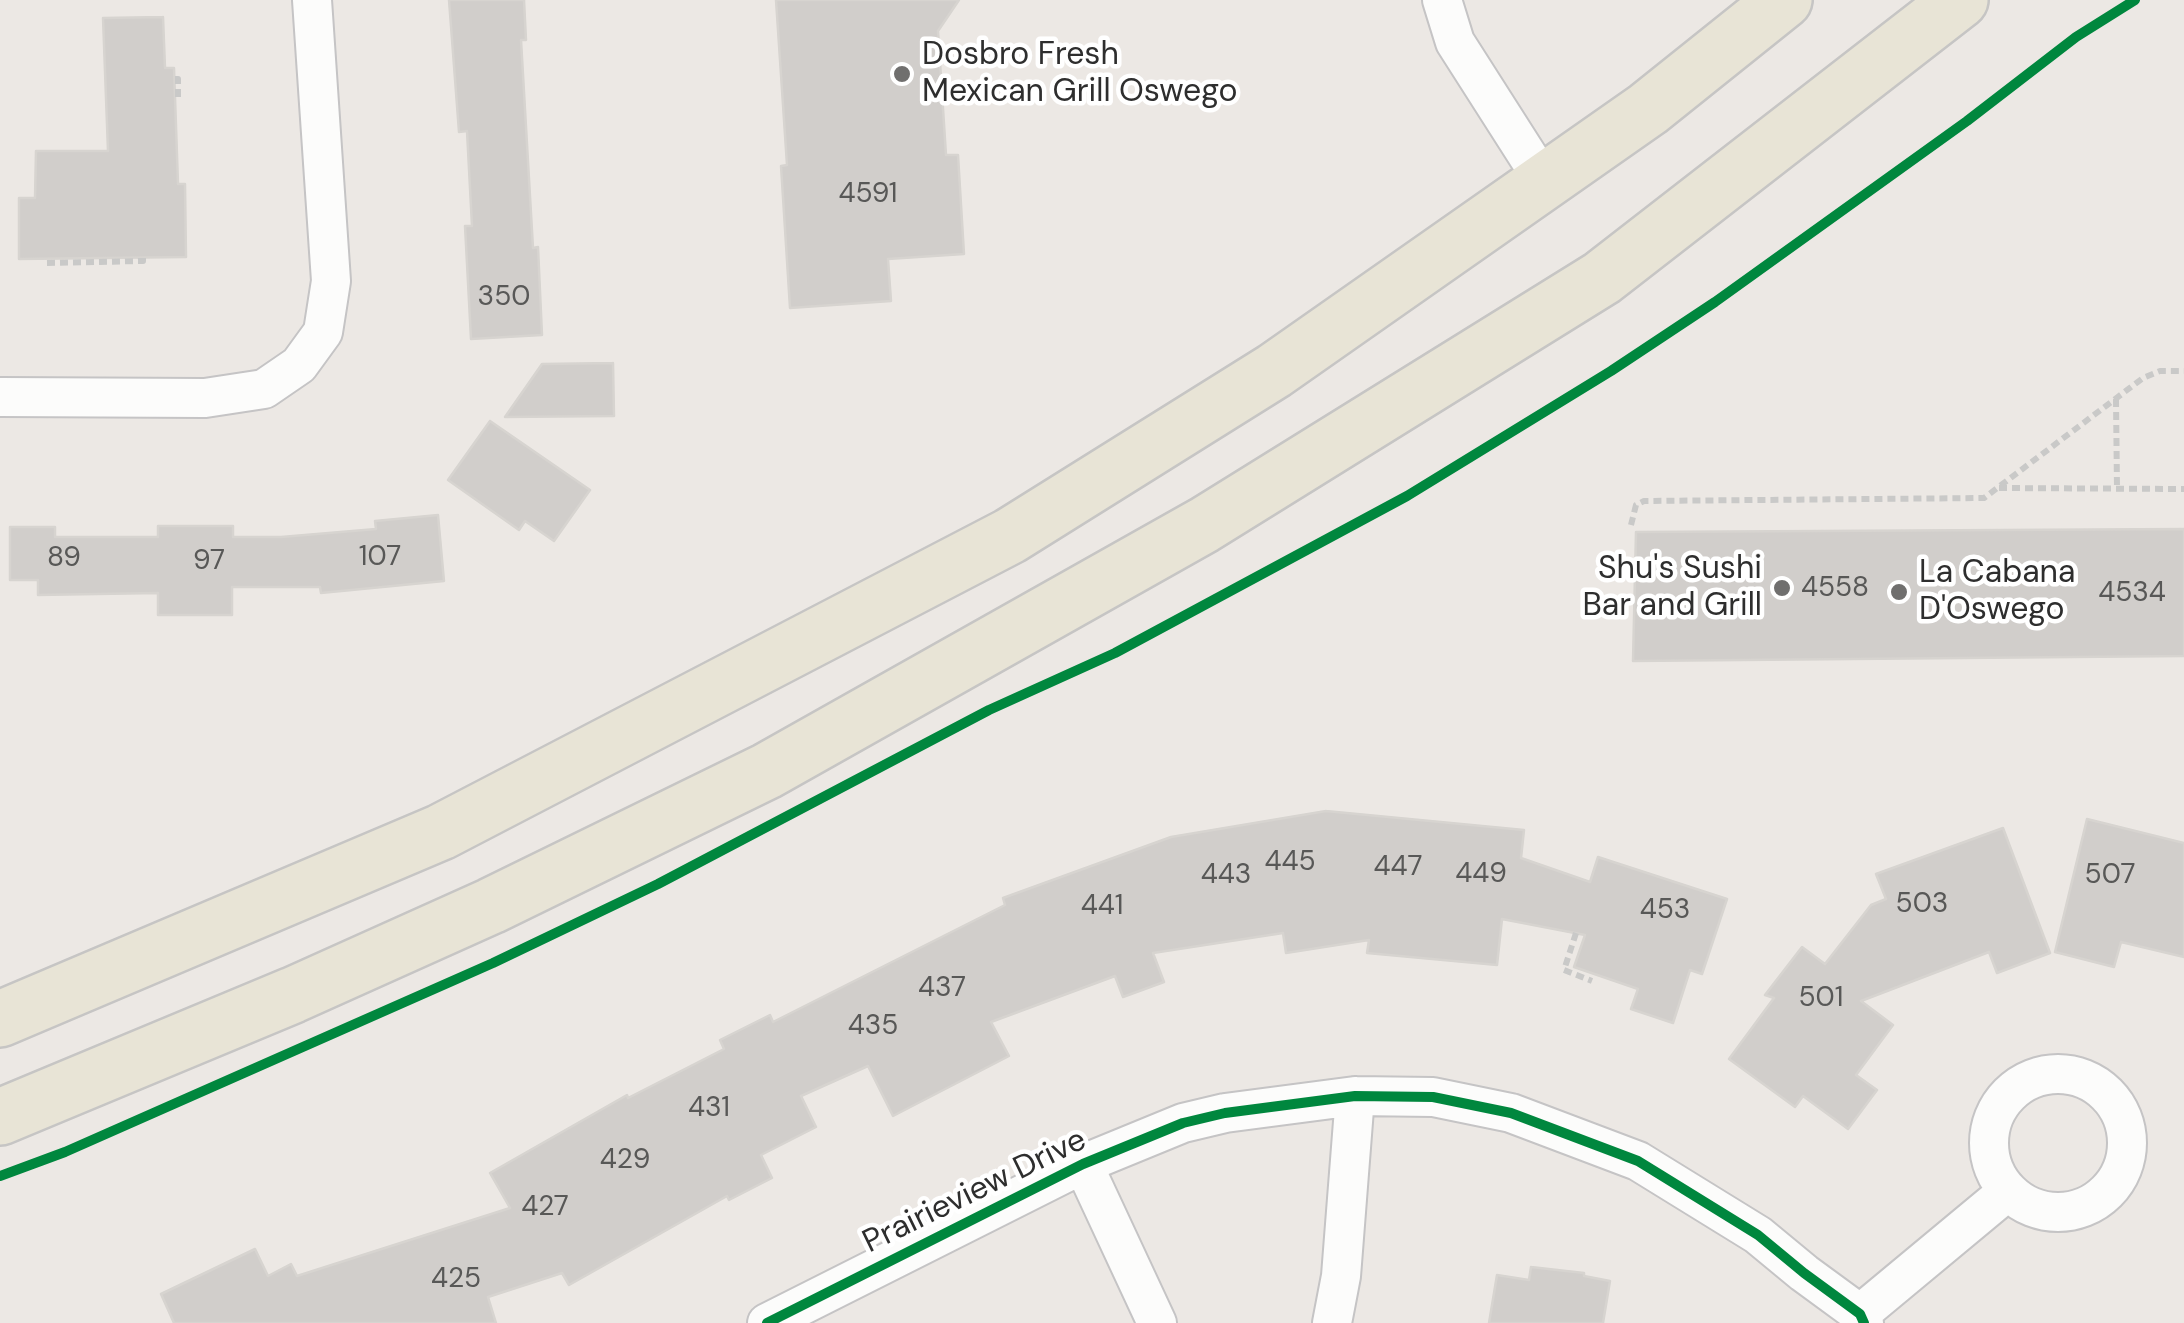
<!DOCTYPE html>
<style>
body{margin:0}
canvas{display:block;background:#ece8e4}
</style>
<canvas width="2184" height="1323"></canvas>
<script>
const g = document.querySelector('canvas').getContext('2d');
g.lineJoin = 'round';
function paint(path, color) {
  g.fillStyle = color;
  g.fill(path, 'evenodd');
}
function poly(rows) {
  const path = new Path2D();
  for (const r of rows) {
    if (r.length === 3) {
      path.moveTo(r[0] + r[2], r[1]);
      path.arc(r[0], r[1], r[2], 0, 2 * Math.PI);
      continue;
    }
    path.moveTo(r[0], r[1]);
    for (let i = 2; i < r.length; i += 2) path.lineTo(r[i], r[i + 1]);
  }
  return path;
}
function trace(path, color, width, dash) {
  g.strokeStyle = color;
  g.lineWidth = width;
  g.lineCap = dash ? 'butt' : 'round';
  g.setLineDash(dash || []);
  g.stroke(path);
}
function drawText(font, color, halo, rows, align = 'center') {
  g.font = font + ' "DM Sans",sans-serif';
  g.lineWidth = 9;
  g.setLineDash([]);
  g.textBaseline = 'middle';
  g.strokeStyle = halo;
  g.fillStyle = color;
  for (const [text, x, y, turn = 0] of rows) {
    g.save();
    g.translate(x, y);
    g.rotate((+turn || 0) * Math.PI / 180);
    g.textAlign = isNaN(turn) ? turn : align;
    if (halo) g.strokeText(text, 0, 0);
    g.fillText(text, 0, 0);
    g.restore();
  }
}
const building = poly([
 [449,0,524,0,526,40,521,40,533,248,538,247,542,335,471,339,465,226,472,226,467,131,459,132,449,0],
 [776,0,959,0,938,31,946,155,958,155,964,254,888,259,891,301,790,308,781,166,787,165,776,0],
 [163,17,165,68,174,68,178,184,185,184,186,257,19,259,19,198,35,198,36,151,108,151,103,18,163,17],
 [613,363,614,416,505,417,542,364,613,363],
 [490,421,590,490,554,541,525,521,519,530,448,480,490,421],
 [438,515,444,581,321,593,320,587,232,587,232,615,158,615,158,593,38,595,38,580,10,580,10,527,55,527,55,537,158,537,158,526,233,526,233,537,281,537,376,529,375,521,438,515],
 [2184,529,2184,656,1633,661,1636,532,2184,529],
 [1326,811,1524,830,1521,858,1590,882,1598,857,1727,899,1702,974,1690,970,1673,1023,1631,1009,1638,989,1574,967,1585,935,1502,919,1497,965,1367,953,1369,940,1286,953,1283,933,1153,953,1164,982,1123,997,1115,976,991,1022,1009,1056,893,1116,868,1066,801,1096,816,1127,761,1155,772,1178,729,1200,727,1196,569,1285,562,1273,488,1297,496,1323,174,1323,161,1294,255,1249,268,1276,291,1264,297,1276,510,1208,490,1173,627,1095,628,1098,724,1049,720,1040,770,1015,773,1022,1005,905,1003,898,1171,837,1326,811],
 [2087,819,2184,843,2184,957,2121,942,2114,967,2055,952,2087,819],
 [2003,828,2050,953,1997,973,1989,952,1861,1001,1893,1025,1856,1075,1877,1090,1848,1129,1803,1096,1795,1107,1729,1059,1774,998,1765,995,1802,947,1825,964,1871,905,1886,899,1876,874,2003,828],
 [1531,1267,1584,1273,1584,1276,1610,1281,1603,1323,1489,1323,1497,1275,1529,1280,1531,1267]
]);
const path = poly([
 [175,79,178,79,178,101],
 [47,263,143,261,143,257],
 [2116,399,2117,489],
 [1999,488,2184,489],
 [1631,525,1636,505,1644,501,1984,498,2143,378,2160,371,2184,371],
 [1576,933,1564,970,1592,981]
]);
const street = poly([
 [1442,0,1455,42,1545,183],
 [0,397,205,398,264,389,299,365,323,332,331,281,312,0],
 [2058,1143,69],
 [1083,1164,1157,1323],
 [1860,1314,2008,1191],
 [767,1323,1083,1164,1183,1123,1225,1113,1355,1096,1433,1097,1511,1113,1638,1161,1758,1235,1804,1273,1860,1314,1864,1323],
 [1332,1323,1341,1276,1355,1096]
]);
const primary = poly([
 [0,1019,441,832,1010,536,1274,371,1648,109,1784,0],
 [0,1117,293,995,491,906,767,771,1204,525,1602,278,1960,0]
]);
const cycleway = poly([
 [0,1176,65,1152,493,963,658,884,989,710,1115,653,1407,496,1611,371,1715,302,1967,121,2076,37,2135,0],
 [767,1323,1083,1164,1183,1123,1225,1113,1355,1096,1433,1097,1511,1113,1638,1161,1758,1235,1804,1273,1860,1314,1864,1323]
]);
const markers = [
 [902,74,10,"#706f6e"],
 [1782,588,10,"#706f6e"],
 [1899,592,10,"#706f6e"]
];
const numberNames = [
 ["4591",868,195],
 ["350",504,298],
 ["107",380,558],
 ["89",64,559],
 ["97",209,562],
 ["4558",1835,589],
 ["4534",2132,594],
 ["445",1290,863],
 ["447",1398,868],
 ["449",1481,875],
 ["443",1226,876],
 ["507",2110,876],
 ["503",1922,905],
 ["441",1102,907],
 ["453",1665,911],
 ["437",942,989],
 ["501",1821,999],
 ["435",873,1027],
 ["431",709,1109],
 ["429",625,1161],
 ["427",545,1208],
 ["425",456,1280]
];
const poiNames = [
 ["Dosbro Fresh",922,56],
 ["Mexican Grill Oswego",922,93],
 ["Shu's Sushi",1762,570,"right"],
 ["Bar and Grill",1762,607,"right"],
 ["La Cabana",1919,574],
 ["D'Oswego",1919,611]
];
const streetNames = [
 ["Prairieview Drive",975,1192,-26]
];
paint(building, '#d1cecb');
trace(building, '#d7d4d0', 2.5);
trace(street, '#c5c4c5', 42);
trace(primary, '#c6c5c4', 60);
trace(path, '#c9c9c8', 6, [8, 5]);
trace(street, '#fcfcfb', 38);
trace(primary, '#e8e4d6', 55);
trace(cycleway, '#00873e', 10);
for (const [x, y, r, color] of markers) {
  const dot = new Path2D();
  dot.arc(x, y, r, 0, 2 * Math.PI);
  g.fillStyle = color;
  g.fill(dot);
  trace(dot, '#fff', 4);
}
drawText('28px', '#585857', null, numberNames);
drawText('32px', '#2e2e2e', '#fff', poiNames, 'left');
drawText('32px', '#2e2e2e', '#fff', streetNames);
</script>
